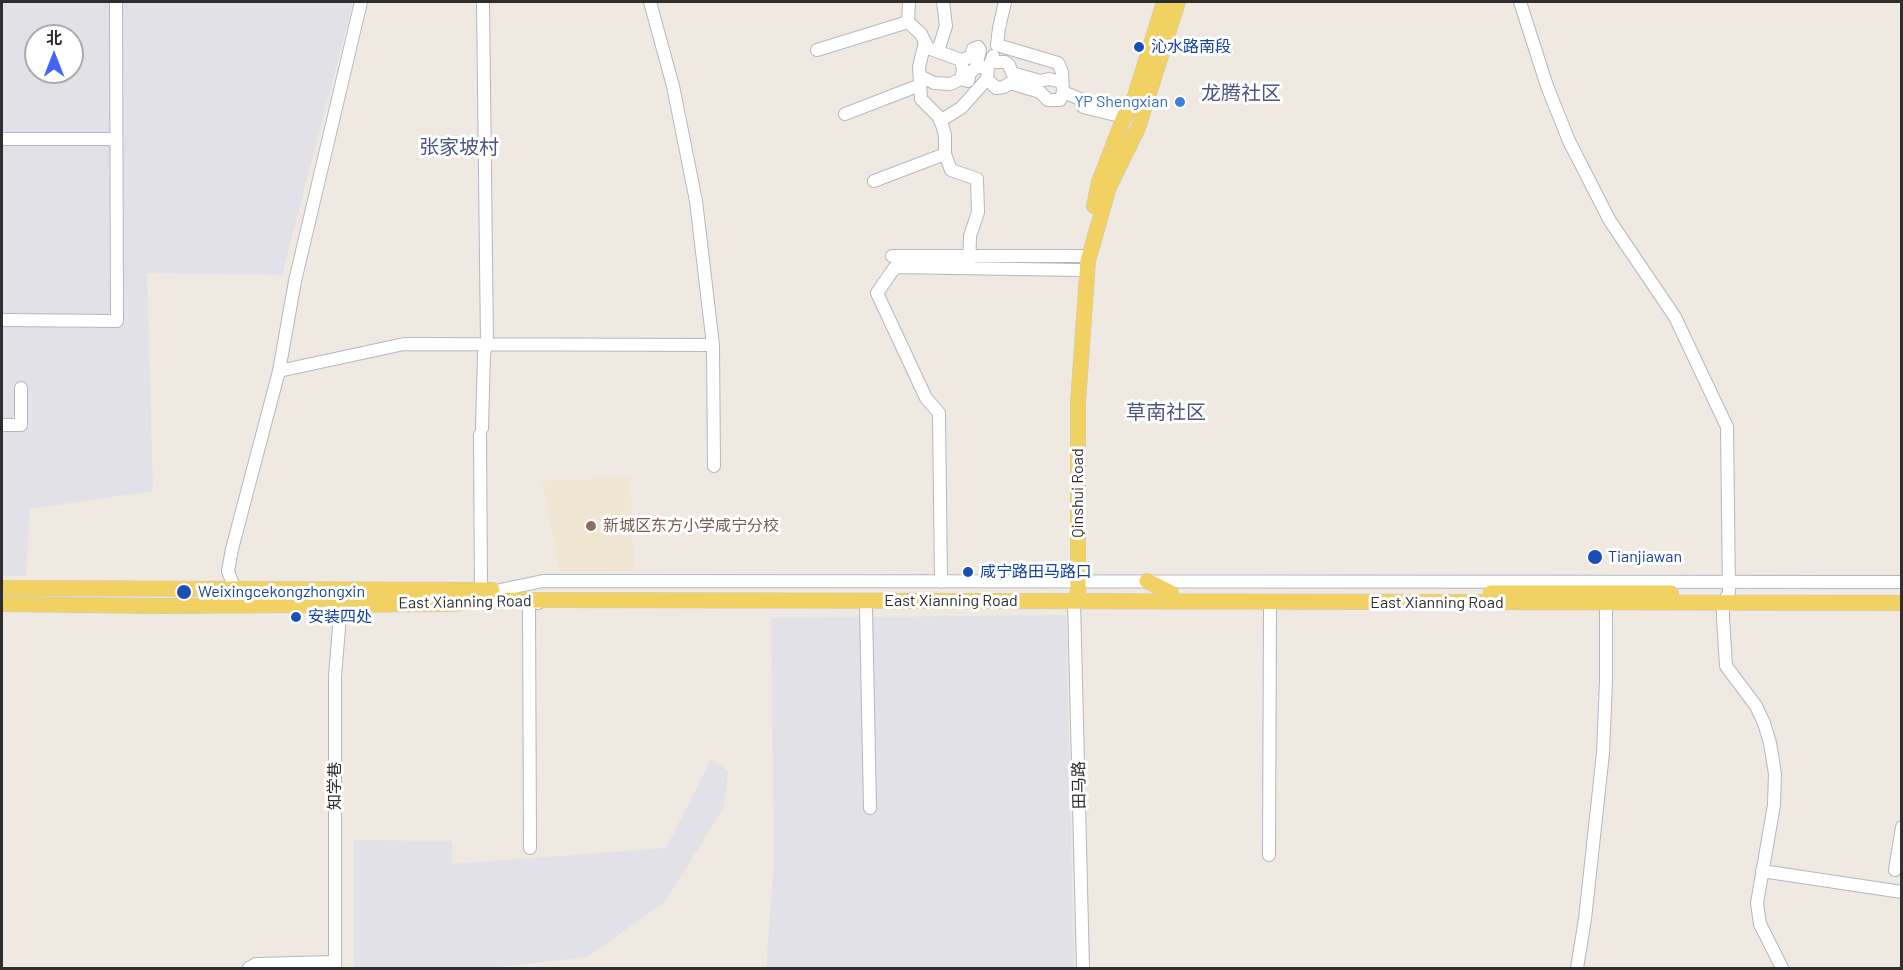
<!DOCTYPE html>
<meta charset="utf-8">
<style>
body{margin:0}
#map{position:relative;width:1903px;height:970px;overflow:hidden;background:#efe9e1;font-family:Barlow,"Noto Sans SC",sans-serif}
canvas{display:block}
.frame{position:absolute;inset:0;border:3px solid #2e2e2e;pointer-events:none}
.north{position:absolute;left:24px;top:24px;width:60px;height:60px;box-sizing:border-box;background:#fff;border:2px solid #ababab;border-radius:50%;rotate:0deg;font-size:16px;font-weight:700;line-height:24px;text-align:center;color:#2e2e2e}
.north::after{content:'';display:block;margin:auto;width:21px;height:27px;background:#4264fb;clip-path:polygon(50% 0,100% 100%,50% 72%,0 100%)}
</style>
<div id="map">
<canvas width="1903" height="970"></canvas>
<div class="frame"></div>
<div class="north">北</div>
</div>
<script>
const g = document.querySelector('canvas').getContext('2d');
g.lineJoin = 'round';
function paint(path, color) {
  g.fillStyle = color;
  g.fill(path, 'evenodd');
}
function poly(rows) {
  const path = new Path2D();
  for (const r of rows) {
    path.moveTo(r[0], r[1]);
    for (let i = 2; i < r.length; i += 2) path.lineTo(r[i], r[i + 1]);
  }
  return path;
}
function trace(path, color, width, dash) {
  g.strokeStyle = color;
  g.lineWidth = width;
  g.lineCap = dash ? 'butt' : 'round';
  g.setLineDash(dash || []);
  g.stroke(path);
}
function drawText(font, color, halo, rows, align = 'center') {
  g.font = font + ' Barlow,"Noto Sans SC",sans-serif';
  g.lineWidth = 6;
  g.setLineDash([]);
  g.textBaseline = 'middle';
  g.strokeStyle = halo;
  g.fillStyle = color;
  for (const [text, x, y, turn = 0] of rows) {
    g.save();
    g.translate(x, y);
    g.rotate((+turn || 0) * Math.PI / 180);
    g.textAlign = isNaN(turn) ? turn : align;
    if (halo) g.strokeText(text, 0, 0);
    g.fillText(text, 0, 0);
    g.restore();
  }
}
const industrial = poly([
 [2,2,353,2,282,275,147,273,153,491,30,509,26,576,2,576],
 [36,36,72,36,72,72,36,72],
 [1066,615,1074,968,766,968,774,863,771,618],
 [711,759,728,771,724,807,665,902,587,957,491,968,354,967,354,840,452,841,452,864,666,848]
]);
const education = poly([
 [630,477,634,571,560,572,542,481]
]);
const minor = poly([
 [650,2,673,86,696,201,713,345,714,466],
 [909,2,908,22,921,34,928,48,961,60,971,57,973,49,978,47,980,50,977,63,980,67,988,68],
 [1005,2,999,28,997,45,1058,63,1062,72,1063,92,1080,99,1083,107,1124,117],
 [1520,2,1547,86,1569,141,1610,221,1675,317,1727,427,1729,593,1723,603,1723,618,1726,666,1756,706,1764,723,1770,743,1775,774,1774,805,1757,903,1760,924,1782,968],
 [925,42,919,67,921,99,940,118,945,135,945,154,951,170,977,179,978,212,970,236,969,268],
 [817,50,908,22],
 [938,51,946,26,943,2],
 [993,56,991,62,1005,62,1009,65,1012,73,1040,81,1049,79,1062,82],
 [961,60,963,70,961,79,968,81,970,73,979,65],
 [991,62,988,68,987,79,996,88,1004,87,1010,83,1040,92,1048,100,1060,100,1063,92],
 [920,76,934,83,950,84,961,79],
 [845,114,920,85],
 [940,121,961,108,987,79],
 [2,139,116,139],
 [874,181,945,154],
 [892,256,1082,256],
 [2,320,117,321,116,2],
 [279,371,404,344,713,345],
 [2,425,21,425,21,388],
 [482,428,484,353,487,344,483,2],
 [480,435,481,590],
 [941,582,939,413,926,398,877,293,895,267,1079,270],
 [235,590,228,571,232,549,279,371,295,281,361,2],
 [500,590,543,581,1902,582],
 [1074,601,1083,968],
 [866,608,870,808],
 [530,848,529,600,538,603],
 [1269,855,1270,609],
 [1895,870,1902,827],
 [1762,871,1902,892],
 [249,968,256,964,335,962],
 [335,968,335,676,341,604],
 [1577,968,1585,919,1603,753,1606,681,1606,604]
]);
const major = poly([
 [1094,206,1099,182,1124,117,1135,96,1164,2],
 [1147,581,1171,593],
 [2,588,492,590],
 [1491,593,1671,593],
 [1074,601,1078,593,1078,403,1088,261,1109,187,1138,128,1178,2],
 [2,604,159,606,453,604,473,601,529,600,1902,603]
]);
const markers = [
 [1139,47,6,"#1a4fb4"],
 [1180,102,6,"#3f7fe0"],
 [591,526,6,"#8d6e63"],
 [1595,557,8,"#1a4fb4"],
 [968,572,6,"#1a4fb4"],
 [184,592,8,"#1a4fb4"],
 [296,617,6,"#1a4fb4"]
];
const transitNames = [
 ["沁水路南段",1151,47],
 ["Tianjiawan",1608,557],
 ["咸宁路田马路口",980,572],
 ["Weixingcekongzhongxin",198,592],
 ["安装四处",308,617]
];
const shopNames = [
 ["YP Shengxian",1168,102]
];
const streetNames = [
 ["Qinshui Road",1078,493,-90],
 ["East Xianning Road",951,601],
 ["East Xianning Road",465,602,-1],
 ["East Xianning Road",1437,603],
 ["田马路",1079,785,-91],
 ["知学巷",335,786,-90]
];
const educationNames = [
 ["新城区东方小学咸宁分校",603,526]
];
const quarterNames = [
 ["龙腾社区",1241,93],
 ["张家坡村",459,147],
 ["草南社区",1166,412]
];
paint(industrial, '#e3e1e8');
paint(education, '#f0e6d1');
trace(minor, '#b4b7c1', 14);
trace(major, '#c9c9c9', 16);
trace(minor, '#fff', 12);
trace(major, '#f2d163', 15);
for (const [x, y, r, color] of markers) {
  const dot = new Path2D();
  dot.arc(x, y, r, 0, 2 * Math.PI);
  g.fillStyle = color;
  g.fill(dot);
  trace(dot, '#fff', 2);
}
drawText('16px', '#164399', '#fff', transitNames, 'left');
drawText('16px', '#366cbe', '#fff', shopNames, 'right');
drawText('16px', '#2e2e2e', '#fff', streetNames);
drawText('16px', '#785e54', '#fff', educationNames, 'left');
drawText('20px', '#4d5680', '#fff', quarterNames);
</script>
